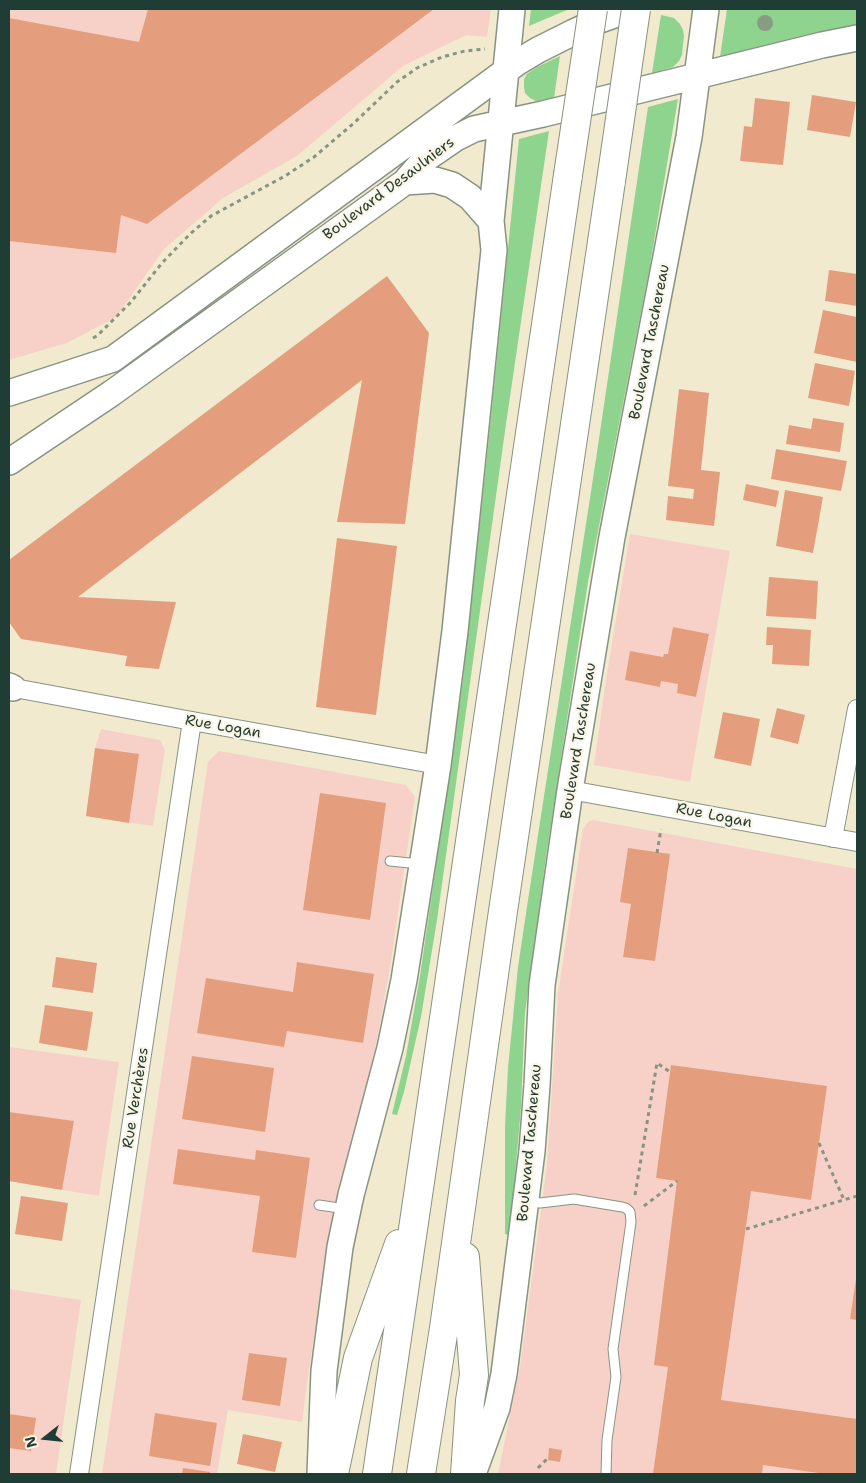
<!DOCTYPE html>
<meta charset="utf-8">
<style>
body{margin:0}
#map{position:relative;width:866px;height:1483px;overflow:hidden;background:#f1eacf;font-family:"Shantell Sans",sans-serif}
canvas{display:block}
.frame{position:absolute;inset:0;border:10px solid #1f3d34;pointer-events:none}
.north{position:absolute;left:20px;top:1413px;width:50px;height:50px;-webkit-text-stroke:4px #fcf5e5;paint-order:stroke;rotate:254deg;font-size:14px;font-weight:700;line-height:20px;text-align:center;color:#1f3d34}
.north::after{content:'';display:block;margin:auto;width:18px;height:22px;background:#1f3d34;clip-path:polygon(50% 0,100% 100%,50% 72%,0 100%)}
</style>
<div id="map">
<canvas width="866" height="1483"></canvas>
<div class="frame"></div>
<div class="north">N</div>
</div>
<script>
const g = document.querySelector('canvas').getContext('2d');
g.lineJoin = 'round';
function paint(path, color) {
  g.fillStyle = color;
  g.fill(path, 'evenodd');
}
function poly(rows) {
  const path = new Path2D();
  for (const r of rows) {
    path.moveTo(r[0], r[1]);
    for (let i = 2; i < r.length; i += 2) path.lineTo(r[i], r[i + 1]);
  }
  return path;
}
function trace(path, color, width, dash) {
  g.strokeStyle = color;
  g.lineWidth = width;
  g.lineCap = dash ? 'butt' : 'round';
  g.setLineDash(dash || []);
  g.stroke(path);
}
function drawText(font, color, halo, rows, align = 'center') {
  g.font = font + ' "Shantell Sans",sans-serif';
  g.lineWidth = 4.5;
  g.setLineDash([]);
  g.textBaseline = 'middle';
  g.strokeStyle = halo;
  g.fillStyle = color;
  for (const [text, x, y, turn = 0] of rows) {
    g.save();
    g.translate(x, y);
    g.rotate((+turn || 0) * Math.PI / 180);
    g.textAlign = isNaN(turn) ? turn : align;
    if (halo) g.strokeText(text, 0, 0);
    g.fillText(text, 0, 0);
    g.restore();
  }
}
const built = poly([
 [9,9,491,9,487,37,466,35,403,66,297,156,223,198,164,249,116,317,67,343,9,360],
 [630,534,730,551,690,782,594,765,606,680],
 [101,729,160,740,165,750,153,826,86,816,95,748],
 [219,751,406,785,415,797,390,968,378,1034,367,1086,337,1202,330,1235,308,1376,302,1422,228,1410,217,1474,102,1474,208,762],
 [593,820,857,869,857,1474,498,1474,520,1367,547,1164,558,994,583,829,589,821],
 [9,1047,119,1062,99,1196,9,1181],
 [9,1289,81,1300,56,1474,9,1474]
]);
const green = poly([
 [531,9,567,9,567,10,529,26],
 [727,9,857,9,857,26,801,36,720,57],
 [661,15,674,18,680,24,683,30,684,36,682,55,679,61,673,67,652,73],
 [560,56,554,98,536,101,530,98,525,93,524,87,524,79,527,74,537,67],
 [678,99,649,271,588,582,546,857,525,1013,521,1107,510,1235,505,1234,505,1126,508,1068,518,967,528,900,596,459,648,107],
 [549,131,506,424,437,920,421,1017,404,1092,397,1115,392,1114,406,1056,420,976,463,679,488,447,519,139]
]);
const building = poly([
 [148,9,434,9,147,224,121,215,116,253,9,241,9,18,139,42],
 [812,95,856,102,850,137,807,130],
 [755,98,790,102,783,165,740,161,744,126,752,127],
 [829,270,857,274,857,306,825,301],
 [387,276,429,333,405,524,337,522,362,380,78,597,176,602,159,669,125,666,127,656,21,639,9,622,9,560],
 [823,310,857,317,857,362,814,353],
 [815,363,855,371,849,406,808,398],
 [679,389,709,393,701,470,720,472,714,526,666,520,668,496,693,499,694,489,668,486],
 [813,418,844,423,840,452,786,444,789,425,811,429],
 [776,449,847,461,841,491,771,479],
 [746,484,779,491,776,507,743,500],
 [785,490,823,497,813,553,776,546],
 [337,538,397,546,376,715,316,707],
 [769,577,818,581,816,619,766,616],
 [673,627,709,634,696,697,677,693,678,684,661,681,660,687,625,680,630,651,663,657,664,654,668,654],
 [767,627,811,630,809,666,772,664,773,645,766,645],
 [777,708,805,715,798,744,770,737],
 [723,712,760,719,751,766,714,758],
 [95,748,139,754,129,823,86,816],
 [320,793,386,803,370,920,303,910],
 [628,848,670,854,655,961,623,957,631,904,620,902],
 [56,957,97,963,93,993,52,987],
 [297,962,374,974,363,1043,287,1031,284,1047,197,1033,206,978,293,992],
 [45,1005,93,1012,87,1051,39,1043],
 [192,1056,274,1068,265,1132,182,1119],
 [671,1065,827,1086,811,1200,751,1191,721,1400,857,1419,857,1474,825,1474,763,1465,762,1474,653,1474,668,1367,654,1365,677,1181,656,1178],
 [9,1112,74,1121,62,1190,9,1181],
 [178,1149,255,1160,256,1150,310,1158,296,1258,252,1252,260,1196,173,1184],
 [21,1196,68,1203,62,1241,15,1234],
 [856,1279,857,1279,857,1320,850,1319],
 [249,1353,287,1358,280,1406,242,1400],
 [155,1413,217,1423,210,1466,149,1456],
 [9,1414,36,1418,31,1451,9,1448],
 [243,1434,282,1442,275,1472,237,1464],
 [549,1448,562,1450,560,1462,548,1460],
 [183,1468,210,1472,210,1474,182,1474]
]);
const path = poly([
 [93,338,97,336,131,302,162,263,190,234,211,216,285,176,314,157,354,123,397,82,417,68,442,57,465,51,485,49],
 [657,853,661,829],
 [819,1143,844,1200],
 [635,1195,657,1063,670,1072],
 [644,1206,677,1181],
 [746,1229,857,1196],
 [538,1468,548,1458]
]);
const lane = poly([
 [390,861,420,864],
 [526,1201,540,1203,574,1199,622,1207,626,1208,630,1212,631,1222,613,1349,616,1377,607,1440,606,1474],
 [319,1205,346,1209]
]);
const street = poly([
 [9,687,192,721,438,765],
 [570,790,857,842],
 [833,838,857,709],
 [79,1474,192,721]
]);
const secondary = poly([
 [405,182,435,180,452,185,470,197,491,221],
 [9,393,113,359,518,62,538,50,574,32,600,20,631,9],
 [9,462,112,393,405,182,425,159,434,153,456,138,474,129,543,114,822,45,857,38],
 [9,686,13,688],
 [320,1474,324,1371,340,1247,351,1195,390,1048,404,980,438,765,455,631,494,250,491,221,512,9],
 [473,1474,497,1408,504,1374,532,1151,537,1085,542,985,570,790,612,537,689,137,706,9]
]);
const highway = poly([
 [334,1474,358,1358,399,1244],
 [377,1474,568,175],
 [421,1474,444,1328,502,918,611,181],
 [465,1474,470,1401,474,1375,465,1257]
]);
const highwayBridge = poly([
 [568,175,593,9],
 [611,181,636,9]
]);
const trees = [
 [765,23]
];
const streetNames = [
 ["Boulevard Desaulniers",389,189,-37],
 ["Boulevard Taschereau",650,342,-79],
 ["Rue Logan",223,727,10],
 ["Boulevard Taschereau",579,741,-81],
 ["Rue Logan",714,816,11],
 ["Rue Verchères",136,1098,-81],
 ["Boulevard Taschereau",530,1143,-85]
];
paint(built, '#f7d1c8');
paint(green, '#8fd48e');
paint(building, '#e59e7d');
trace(lane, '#889482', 11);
trace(street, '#889482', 20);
trace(secondary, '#889482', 28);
trace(highway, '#889482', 30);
trace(path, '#889482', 3, [4, 4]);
trace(lane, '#fff', 9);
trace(street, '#fff', 18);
trace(secondary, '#fff', 25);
trace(highway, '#fff', 28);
trace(highwayBridge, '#889482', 30, []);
trace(highwayBridge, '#fff', 28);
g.fillStyle = '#8a9b84';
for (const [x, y] of trees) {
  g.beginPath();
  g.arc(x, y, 8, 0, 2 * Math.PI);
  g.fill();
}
drawText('15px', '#1f3d34', '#fcf5e5', streetNames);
</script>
